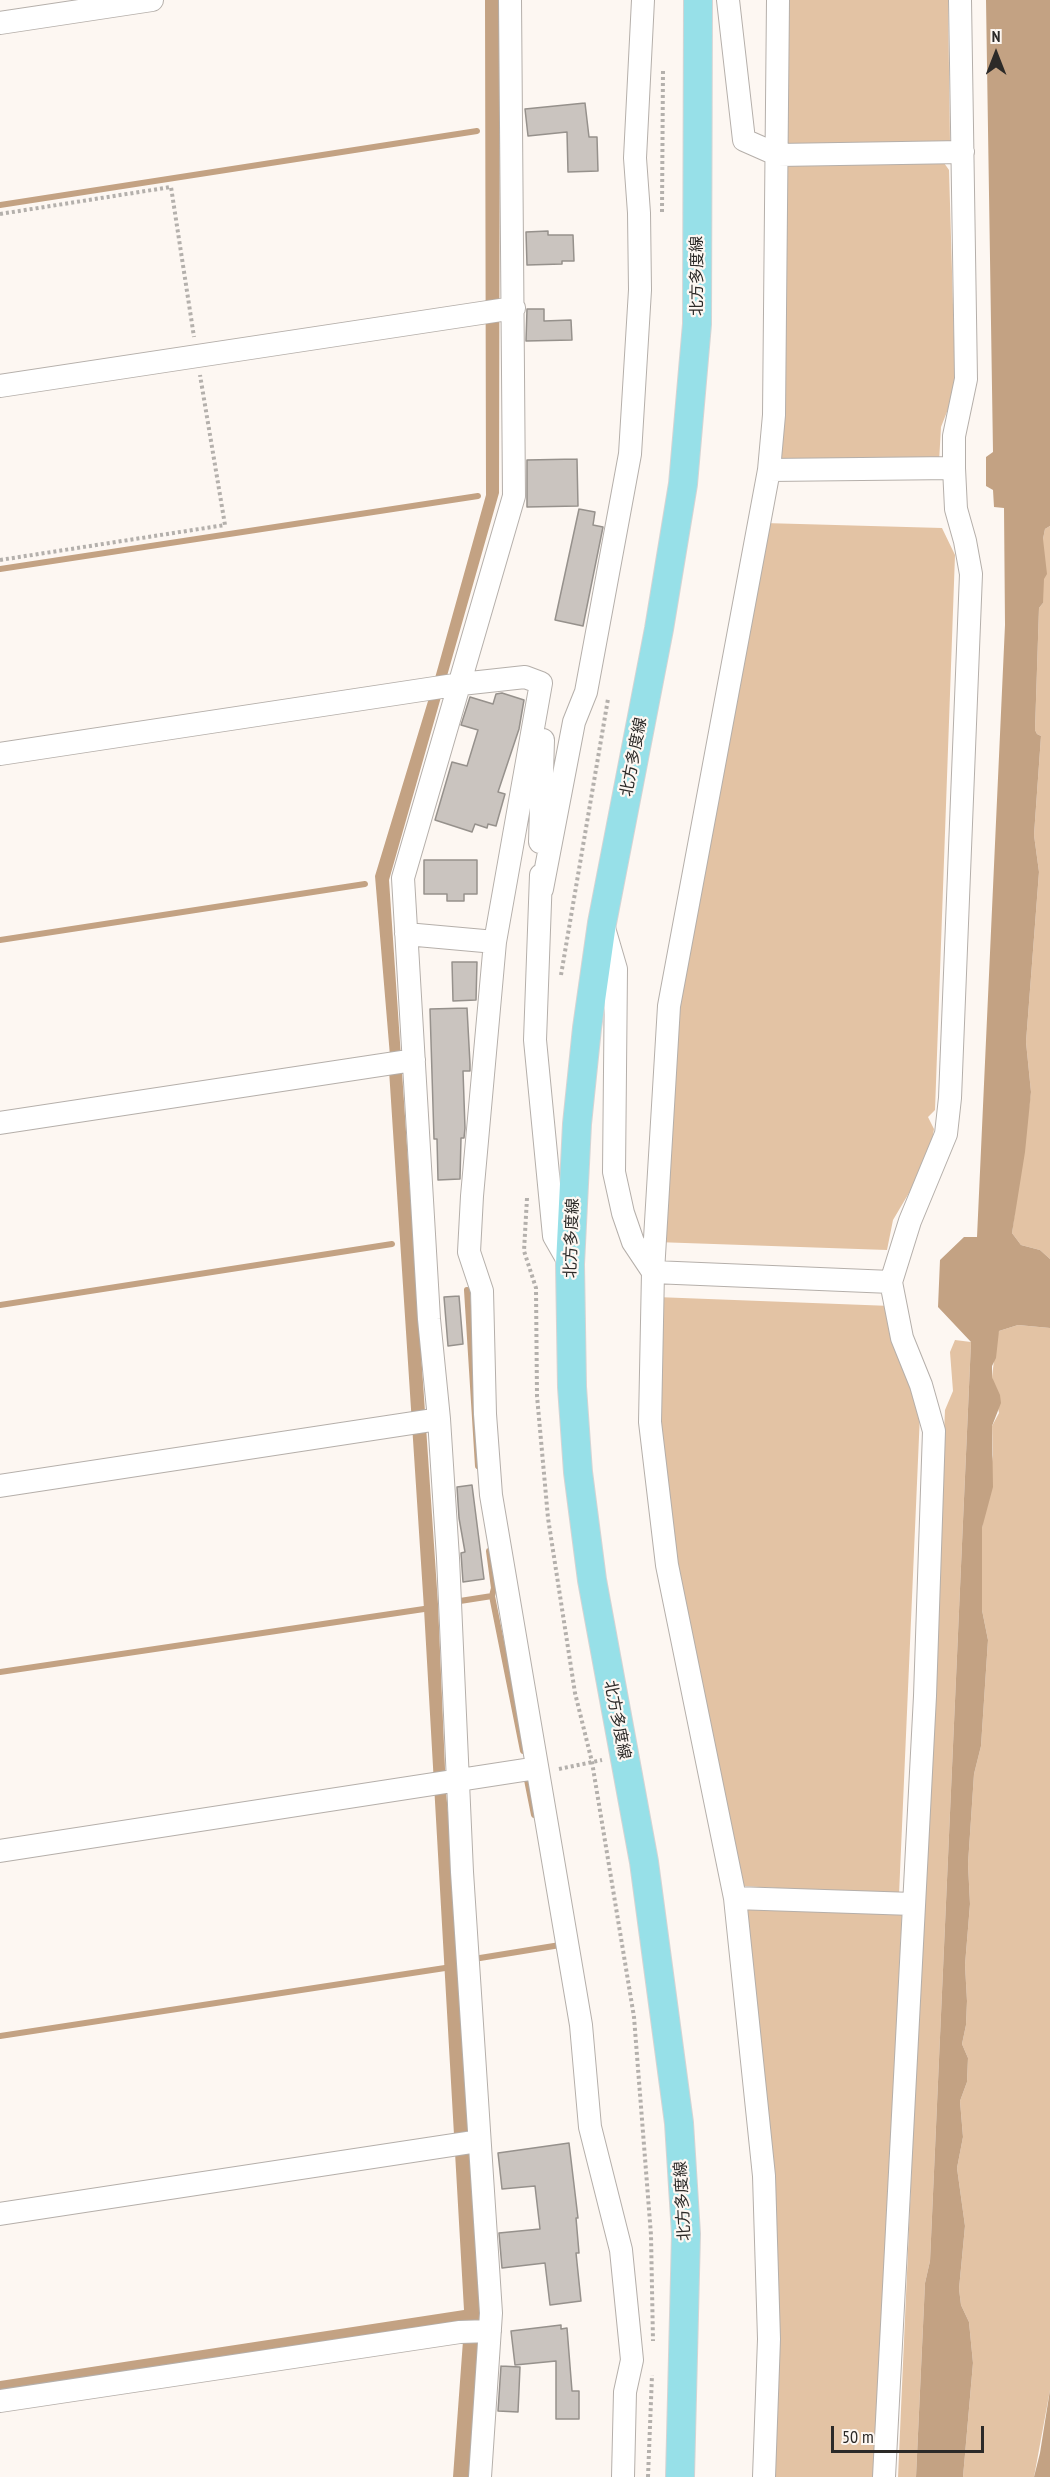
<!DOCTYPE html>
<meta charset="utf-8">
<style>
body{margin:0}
#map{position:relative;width:1050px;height:2477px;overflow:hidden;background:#fdf7f2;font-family:"PT Sans Narrow",sans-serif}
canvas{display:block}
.north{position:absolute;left:966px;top:24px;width:60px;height:60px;-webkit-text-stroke:4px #fdf7f2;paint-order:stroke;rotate:0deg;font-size:16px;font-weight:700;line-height:24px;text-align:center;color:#2c2a28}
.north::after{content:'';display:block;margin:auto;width:21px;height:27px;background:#2c2a28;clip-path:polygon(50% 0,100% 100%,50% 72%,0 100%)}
.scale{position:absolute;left:831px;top:2426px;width:153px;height:27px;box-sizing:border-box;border:3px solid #2c2a28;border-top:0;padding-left:8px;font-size:18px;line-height:21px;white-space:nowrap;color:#2c2a28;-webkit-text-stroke:4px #fdf7f2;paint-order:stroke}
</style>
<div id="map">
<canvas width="1050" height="2477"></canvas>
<div class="north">N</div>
<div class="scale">50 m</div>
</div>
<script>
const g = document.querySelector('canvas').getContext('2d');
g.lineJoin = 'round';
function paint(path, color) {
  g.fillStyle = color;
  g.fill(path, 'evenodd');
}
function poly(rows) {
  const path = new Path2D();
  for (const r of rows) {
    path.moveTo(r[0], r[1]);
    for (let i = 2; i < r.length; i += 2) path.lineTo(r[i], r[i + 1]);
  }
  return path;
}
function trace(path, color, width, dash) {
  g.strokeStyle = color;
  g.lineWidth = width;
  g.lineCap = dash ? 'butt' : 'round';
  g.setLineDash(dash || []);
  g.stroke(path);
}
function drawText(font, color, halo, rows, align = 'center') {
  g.font = font + ' "PT Sans Narrow","Noto Sans JP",sans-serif';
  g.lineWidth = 4.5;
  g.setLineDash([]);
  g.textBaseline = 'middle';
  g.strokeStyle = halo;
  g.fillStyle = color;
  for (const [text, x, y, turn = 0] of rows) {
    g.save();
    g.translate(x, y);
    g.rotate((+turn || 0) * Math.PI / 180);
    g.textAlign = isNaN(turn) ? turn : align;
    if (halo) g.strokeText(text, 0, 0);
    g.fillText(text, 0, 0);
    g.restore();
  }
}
const green = poly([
 [785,0,948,0,950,142,785,146],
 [942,160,949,170,955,373,952,399,941,427,939,462,777,464,787,166,794,162],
 [764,523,942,528,955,555,935,1110,928,1117,934,1129,929,1159,893,1220,887,1250,656,1242,674,1005],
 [1050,526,1050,1259,1040,1250,1021,1245,1012,1233,1031,1092,1026,1042,1039,872,1034,835,1041,736,1037,734,1035,730,1039,608,1043,603,1043,539,1045,529],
 [656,1297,891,1306,920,1414,899,1895,742,1886,683,1618,657,1405],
 [1018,1325,1050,1328,1050,2390,1034,2477,963,2477,973,2363,969,2322,961,2305,959,2289,965,2226,957,2168,963,2137,960,2101,967,2082,968,2058,962,2044,966,2025,967,2001,965,1965,970,1904,968,1864,974,1774,981,1746,988,1640,982,1610,982,1528,993,1455,992,1426,999,1413,992,1377,997,1336,999,1331],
 [955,1340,971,1342,930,2261,925,2283,916,2477,898,2477,945,1410,953,1391,950,1352],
 [750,1904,902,1913,874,2477,770,2477,742,1913]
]);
const water = poly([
 [485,0,500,0,499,493,389,880,438,1604,446,1792,461,1948,481,2305,469,2477,453,2477,464,2327,0,2395,0,2381,464,2310,424,1609,389,1070,390,1056,375,876,435,678,486,495],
 [986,0,1050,0,1050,526,1045,529,1043,539,1047,574,1044,579,1043,603,1039,608,1035,730,1037,734,1041,736,1034,835,1039,872,1026,1042,1031,1092,1025,1152,1012,1233,1021,1245,1040,1250,1050,1259,1050,1328,1018,1325,999,1331,996,1358,992,1366,992,1377,1000,1395,1001,1403,992,1426,993,1487,982,1528,982,1610,988,1640,981,1746,974,1774,968,1864,970,1904,965,1965,967,2001,966,2025,962,2044,968,2058,967,2082,960,2101,963,2137,957,2168,965,2226,959,2289,961,2305,969,2322,973,2363,963,2477,916,2477,925,2283,930,2261,971,1342,938,1307,940,1260,964,1237,977,1237,1005,625,1004,508,994,507,993,490,986,486,986,457,993,452],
 [1050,2390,1050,2477,1034,2477,1040,2453]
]);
const stream = poly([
 [0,205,477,131],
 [0,569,478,496],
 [0,940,365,884],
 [467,1290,478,1466],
 [0,1305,392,1244],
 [492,1596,523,1751],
 [460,1601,492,1596,494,1588,489,1551],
 [0,1672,424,1609],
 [527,1780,534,1815],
 [480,1958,560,1945,559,1942],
 [0,2036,445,1968]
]);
const building = poly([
 [585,103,589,137,597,137,598,171,568,172,567,132,528,136,525,109,585,103],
 [548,231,548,235,573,235,574,261,562,261,562,264,527,265,526,232,548,231],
 [527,309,544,309,544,321,571,320,572,340,526,341,527,309],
 [577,459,578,506,527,507,527,460,577,459],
 [579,509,595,512,593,525,603,527,583,626,555,620,579,509],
 [502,693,524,700,519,729,498,792,505,794,496,826,488,824,487,828,475,824,472,832,435,820,452,762,467,766,478,730,461,725,470,697,493,704,496,694,502,693],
 [424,860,477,860,477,894,464,894,464,901,447,901,447,894,424,894,424,860],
 [452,962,477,962,476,1000,453,1001,452,962],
 [467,1008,470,1064,470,1071,463,1071,465,1128,464,1138,461,1138,460,1179,438,1180,437,1139,434,1139,430,1009,467,1008],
 [459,1296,463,1344,448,1346,444,1297,459,1296],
 [472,1485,484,1579,463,1582,461,1553,465,1552,459,1518,457,1487,472,1485],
 [569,2143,578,2218,576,2218,579,2253,576,2253,581,2301,550,2305,545,2263,502,2268,499,2233,540,2229,535,2186,502,2189,498,2153,569,2143],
 [561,2325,561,2329,567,2328,572,2391,579,2391,579,2419,556,2419,556,2361,515,2365,511,2331,561,2325],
 [501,2366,520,2367,518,2412,498,2411,501,2366]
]);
const path = poly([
 [662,212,663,70],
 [0,214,171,187,194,337],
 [0,560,225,525,200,375],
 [561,975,608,699],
 [527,1198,524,1251,536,1288,537,1396,548,1518,575,1693,592,1762,634,2017,651,2235,653,2341],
 [559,1769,602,1760],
 [648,2477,652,2375]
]);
const minor = poly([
 [728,0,744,140,778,155,963,152],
 [0,23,152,0],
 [0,386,514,308],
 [769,470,954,468],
 [0,754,461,684,525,677,541,683,495,942,472,1196,469,1252,482,1291,485,1414,491,1495,581,2025,590,2127,621,2250,632,2360,625,2392,623,2477],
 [540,842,543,740],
 [541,875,535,1040,554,1236,570,1264],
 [542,889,574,722,586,692,630,454,640,290,639,213,635,158,643,0],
 [604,928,616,969,614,1172,623,1213,633,1242,653,1272,891,1282],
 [406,934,495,942],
 [0,1123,414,1060],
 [0,1486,439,1419],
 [0,1851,537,1768],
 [735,1898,913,1904],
 [0,2214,479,2141],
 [0,2401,460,2332,490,2331],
 [480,2477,491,2313,462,1872,448,1558,439,1419,429,1319,403,878,514,496,510,0],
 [764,2477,769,2339,764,2176,735,1898,667,1565,650,1422,653,1272,669,1006,769,470,774,415,778,0],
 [884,2477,925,1696,934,1431,921,1385,902,1338,891,1282,910,1221,946,1134,950,1098,971,574,965,541,956,509,954,468,954,436,966,379,960,0]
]);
const major = poly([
 [680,2477,686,2234,679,2123,644,1862,592,1580,578,1472,572,1387,570,1264,577,1124,587,1028,602,923,659,629,683,484,697,324,698,0]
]);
const streetNames = [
 ["北方多度線",697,276,-90],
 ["北方多度線",634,757,-79],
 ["北方多度線",572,1238,-88],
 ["北方多度線",617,1720,79],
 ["北方多度線",683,2201,-93]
];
paint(green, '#e3c3a4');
paint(water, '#c3a283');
trace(stream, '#c3a283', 6);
paint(building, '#cac4bf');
trace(building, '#96918c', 1.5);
trace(minor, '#b5afaa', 24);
trace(major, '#d5d4d4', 30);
trace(path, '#b4b0ac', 4, [3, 3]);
trace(minor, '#fff', 22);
trace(major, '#97e0e8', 28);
drawText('16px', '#2c2a28', '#fdf7f2', streetNames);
</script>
